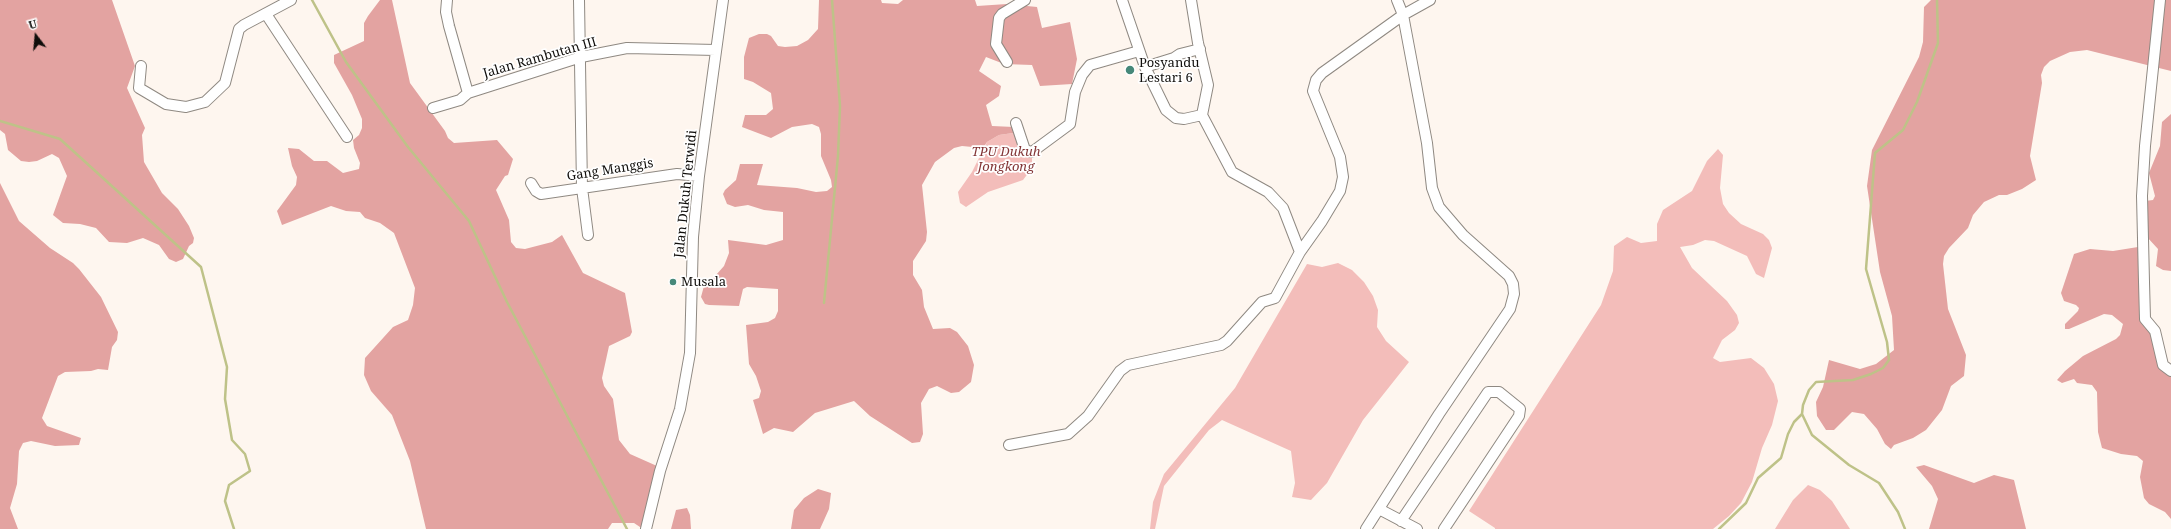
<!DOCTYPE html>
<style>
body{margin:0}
#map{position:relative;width:2171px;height:529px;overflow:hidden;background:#fef6ef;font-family:"Noto Serif",serif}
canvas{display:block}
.north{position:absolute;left:16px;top:16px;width:40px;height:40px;-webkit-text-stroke:3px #fff;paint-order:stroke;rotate:344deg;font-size:11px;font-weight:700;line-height:16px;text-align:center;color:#100e0b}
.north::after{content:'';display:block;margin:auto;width:14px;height:18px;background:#100e0b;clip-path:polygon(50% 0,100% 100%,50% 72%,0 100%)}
</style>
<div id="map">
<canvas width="2171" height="529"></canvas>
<div class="north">U</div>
</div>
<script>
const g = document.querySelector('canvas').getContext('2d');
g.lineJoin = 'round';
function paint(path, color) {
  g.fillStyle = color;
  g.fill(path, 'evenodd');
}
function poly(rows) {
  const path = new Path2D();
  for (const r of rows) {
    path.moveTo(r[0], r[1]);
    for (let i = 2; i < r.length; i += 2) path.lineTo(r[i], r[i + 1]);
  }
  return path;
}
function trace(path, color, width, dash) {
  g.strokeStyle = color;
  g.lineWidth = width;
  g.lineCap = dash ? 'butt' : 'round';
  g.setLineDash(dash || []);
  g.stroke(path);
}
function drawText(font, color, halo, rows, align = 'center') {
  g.font = font + ' "Noto Serif",serif';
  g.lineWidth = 3.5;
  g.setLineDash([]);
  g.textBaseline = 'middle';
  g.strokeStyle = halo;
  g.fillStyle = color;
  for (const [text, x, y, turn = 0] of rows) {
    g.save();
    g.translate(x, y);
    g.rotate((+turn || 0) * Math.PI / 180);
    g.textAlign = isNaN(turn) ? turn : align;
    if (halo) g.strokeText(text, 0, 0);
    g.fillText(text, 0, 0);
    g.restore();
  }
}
const green = poly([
 [1013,133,1022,136,1032,154,1032,168,1023,180,988,192,966,207,960,203,958,192,972,172,987,142,999,135],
 [1718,149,1723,155,1720,188,1723,204,1729,213,1741,224,1763,234,1769,240,1772,248,1764,278,1756,274,1747,256,1714,241,1705,240,1693,245,1680,247,1692,268,1727,301,1737,315,1739,323,1735,330,1722,340,1713,358,1720,362,1751,358,1764,368,1774,384,1778,401,1772,425,1762,448,1752,482,1741,503,1729,516,1713,529,1495,529,1495,528,1469,511,1601,305,1613,271,1614,246,1627,237,1641,243,1657,241,1657,224,1663,210,1692,191,1707,161],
 [1338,263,1352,270,1364,282,1373,296,1378,310,1377,327,1386,341,1409,362,1363,420,1327,483,1311,500,1292,497,1295,483,1291,451,1222,420,1209,430,1164,486,1155,529,1150,529,1153,502,1164,474,1235,388,1307,264,1322,267],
 [1808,485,1820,490,1832,501,1850,529,1775,529,1793,500]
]);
const forest = poly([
 [0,0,112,0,135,66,127,88,145,128,142,135,144,162,162,193,178,209,189,226,194,238,193,243,189,246,183,259,176,262,169,259,159,245,143,238,127,243,109,242,96,228,80,224,63,223,53,215,67,176,59,158,52,154,37,161,29,162,21,161,8,150,5,134,0,130],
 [380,0,392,0,410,83,445,131,448,138,454,143,497,140,513,159,508,175,505,176,496,190,509,220,511,242,516,248,525,249,552,242,562,235,583,273,625,293,632,332,630,336,609,346,602,378,604,386,613,399,619,440,630,454,657,466,643,529,634,523,612,523,608,529,426,529,410,461,392,415,371,391,364,375,365,358,393,327,408,320,413,305,415,288,394,233,380,223,365,218,360,212,346,211,331,206,282,225,277,211,296,185,297,177,292,166,288,148,299,149,314,161,327,161,343,173,359,169,360,163,354,148,353,140,359,135,362,128,362,119,352,95,334,63,334,55,364,41,364,23,368,16],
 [819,0,881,0,882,3,898,4,903,0,975,0,977,6,1007,4,1037,7,1042,28,1070,22,1077,59,1072,84,1040,86,1032,65,1004,64,986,57,979,71,1001,86,999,96,986,105,992,126,1014,127,1017,134,1013,133,999,135,987,142,983,148,962,146,954,148,935,162,922,185,927,232,926,241,913,261,913,275,922,290,924,307,933,329,950,328,957,332,968,346,974,365,971,382,959,392,951,393,937,386,929,389,921,403,923,434,920,442,912,443,870,416,854,401,815,413,793,432,774,428,763,434,753,400,759,398,761,391,756,376,749,364,746,325,768,322,775,318,778,311,778,289,747,287,743,289,739,306,709,305,705,304,701,297,704,286,708,284,724,266,729,253,728,240,766,245,783,240,783,212,764,210,748,205,735,207,727,204,723,194,725,190,736,180,740,164,763,164,757,185,797,188,816,192,827,191,832,187,831,180,821,156,821,134,819,127,812,124,792,127,771,138,742,127,745,115,766,115,773,109,771,93,753,82,744,79,744,57,749,38,759,34,767,34,771,36,778,46,785,47,797,46,808,40,818,29],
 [1931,0,2171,0,2171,71,2087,50,2070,52,2050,61,2044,67,2041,75,2042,83,2030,156,2036,180,2022,189,2007,195,1999,195,1984,202,1973,215,1968,228,1949,248,1944,256,1943,264,1948,309,1966,355,1964,376,1951,386,1942,410,1926,430,1913,438,1894,445,1891,449,1885,444,1877,429,1864,414,1852,412,1834,430,1826,430,1817,416,1816,402,1823,387,1829,360,1860,369,1876,364,1894,350,1892,316,1880,272,1867,186,1872,150,1919,57,1923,42,1924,7],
 [2171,114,2171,271,2163,270,2156,266,2158,249,2147,237,2145,201,2153,200,2155,196,2149,173,2160,146,2162,122],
 [0,183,19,221,50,248,73,263,79,269,101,297,118,332,117,340,112,347,108,370,98,369,91,371,65,372,58,376,42,418,47,426,81,438,79,445,55,446,31,441,23,443,19,451,17,484,10,508,18,529,0,529],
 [2138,247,2140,275,2155,350,2163,371,2171,375,2171,519,2165,512,2149,504,2144,498,2140,477,2143,461,2137,456,2121,454,2102,448,2098,432,2097,392,2092,385,2077,383,2074,379,2062,383,2057,380,2065,371,2083,356,2116,339,2120,335,2123,324,2112,315,2104,314,2069,329,2065,329,2065,324,2078,311,2079,308,2076,305,2064,301,2061,293,2074,254,2090,249,2113,251],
 [1924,465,1974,483,1994,475,2014,480,2026,529,1929,529,1938,499,1932,486,1916,467],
 [818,489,831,493,829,509,820,529,791,529,794,510,804,498],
 [687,508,690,515,691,529,671,529,676,510]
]);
const stream = poly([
 [312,0,346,62,408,147,469,221,507,302,627,529],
 [0,121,60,139,201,267,227,367,225,399,232,440,245,454,250,471,229,485,225,501,234,529],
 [824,303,838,156,840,106,832,0],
 [1719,529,1746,503,1758,478,1781,458,1788,434,1794,422,1802,414],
 [1905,529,1898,512,1879,483,1849,465,1812,435,1802,414,1803,405,1809,390,1816,382,1853,380,1871,374,1883,368,1889,360,1887,342,1866,269,1875,153,1903,130,1917,102,1938,43,1937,0]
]);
const minor = poly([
 [447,0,446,12,449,26,468,93],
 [579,0,582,188,588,235],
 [1122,0,1145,67,1166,110,1176,118,1184,119,1202,115],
 [2160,0,2145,146,2142,196,2144,282,2145,319,2155,331,2163,365,2171,371],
 [266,14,347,137],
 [1007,62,996,44,999,18,1002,14,1025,0],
 [141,66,139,88,166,104,186,107,205,102,225,83,239,29,244,25,291,0],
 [1145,67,1174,58,1180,54,1200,49],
 [433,108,460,100,468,93,581,57,627,48,716,50],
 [1016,123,1025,150,1032,152,1070,124,1075,92,1082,75,1090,65,1139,51],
 [531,183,536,191,541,194,677,174,699,176],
 [1300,252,1322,221,1340,191,1343,177,1340,157,1313,91,1316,80,1322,73,1403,15,1430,0],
 [1009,445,1068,434,1088,416,1120,371,1128,365,1221,345,1227,341,1262,302,1275,298,1300,252,1283,208,1268,192,1232,172,1202,115,1208,85,1198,43,1191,0],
 [1379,509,1417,529],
 [1401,521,1488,392,1499,392,1520,409,1519,416,1444,529],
 [646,529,660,471,680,409,690,353,693,237,699,176,723,0],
 [1366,529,1439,414,1510,309,1514,294,1513,284,1509,276,1463,235,1439,207,1432,188,1427,143,1403,15,1397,0]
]);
const markers = [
 [1130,70,5,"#468879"],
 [673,282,4,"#468879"]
];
const streetNames = [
 ["Jalan Rambutan III",540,58,-16],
 ["Gang Manggis",610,170,-9],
 ["Jalan Dukuh Terwidi",686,194,-84]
];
const poiNames = [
 ["Posyandu",1139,63],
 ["Lestari 6",1139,78],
 ["Musala",681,282]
];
const parkNames = [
 ["TPU Dukuh",1006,152],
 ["Jongkong",1006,167]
];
paint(green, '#f3bdba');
paint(forest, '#e3a3a1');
trace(stream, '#bec288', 2.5);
trace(minor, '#8f8982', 12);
trace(minor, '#fff', 10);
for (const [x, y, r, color] of markers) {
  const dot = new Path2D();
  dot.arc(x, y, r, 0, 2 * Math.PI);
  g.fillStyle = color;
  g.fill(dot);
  trace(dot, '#fff', 1.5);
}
drawText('13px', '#100e0b', '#fff', streetNames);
drawText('13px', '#100e0b', '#fff', poiNames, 'left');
drawText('italic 13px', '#833637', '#fff', parkNames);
</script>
